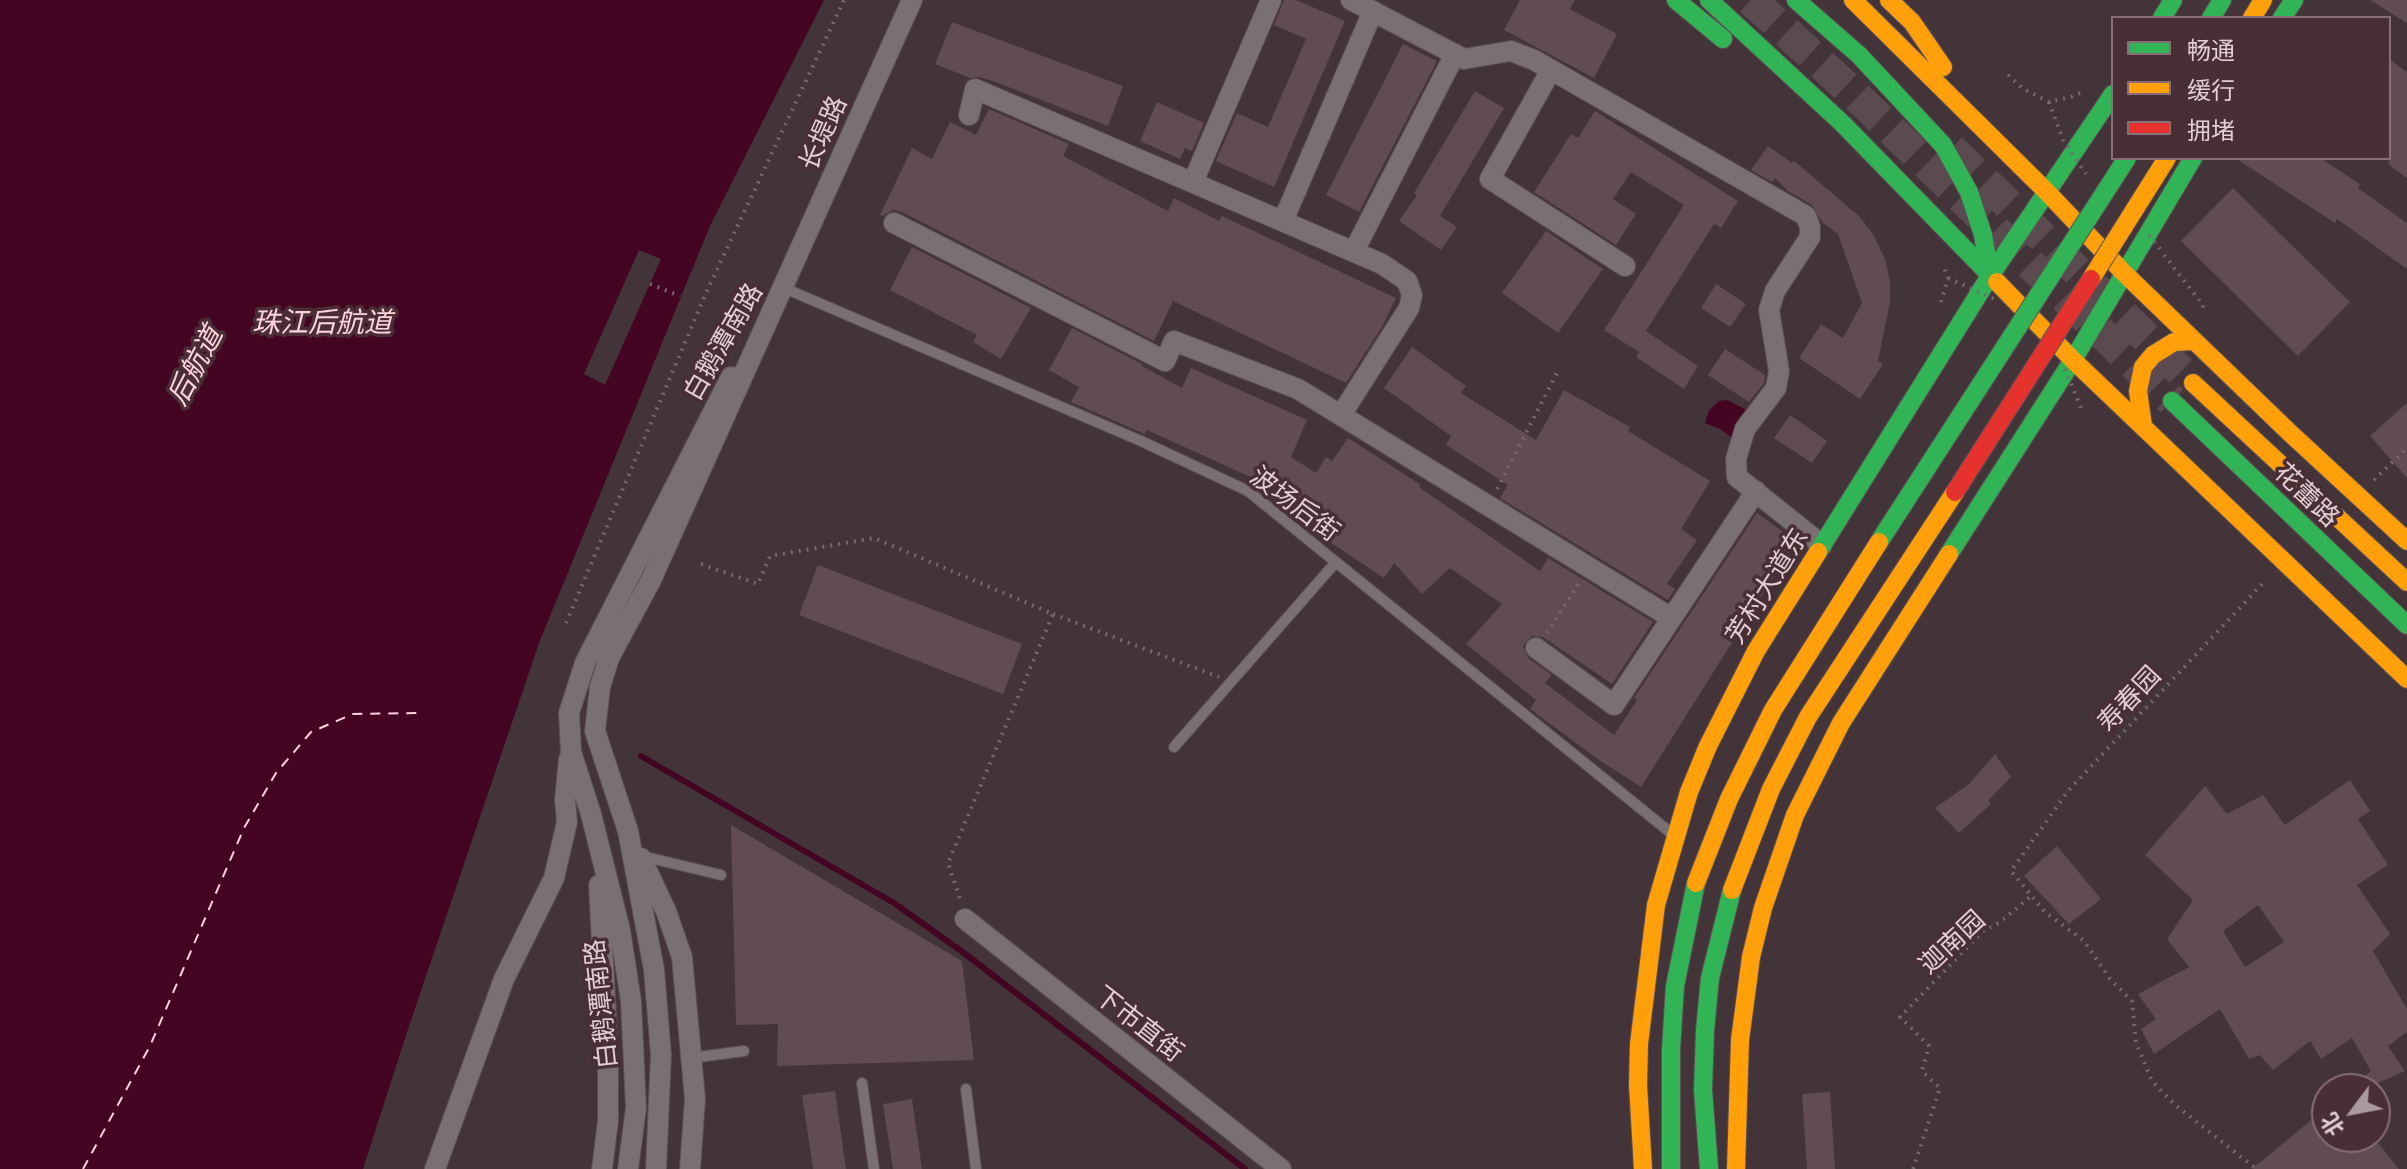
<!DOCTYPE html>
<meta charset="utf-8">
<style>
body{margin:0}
#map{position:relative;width:2407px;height:1169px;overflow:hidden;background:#433439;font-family:Ubuntu,"Noto Sans SC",sans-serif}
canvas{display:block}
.legend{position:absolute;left:2111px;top:16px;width:280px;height:144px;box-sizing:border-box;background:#492e36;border:2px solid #866e75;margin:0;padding:10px 14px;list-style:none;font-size:24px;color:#e1cfd3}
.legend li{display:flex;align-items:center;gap:16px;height:40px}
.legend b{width:40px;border:2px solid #866e75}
.north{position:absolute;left:2311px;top:1073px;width:80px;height:80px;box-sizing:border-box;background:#492e36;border:2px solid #866e75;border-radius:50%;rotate:238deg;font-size:22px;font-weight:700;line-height:32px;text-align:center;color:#e1cfd3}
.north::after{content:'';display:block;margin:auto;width:28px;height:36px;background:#aa999d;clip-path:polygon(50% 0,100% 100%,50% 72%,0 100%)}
</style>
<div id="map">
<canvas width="2407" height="1169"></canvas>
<ul class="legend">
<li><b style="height:10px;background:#30b455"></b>畅通</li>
<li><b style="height:10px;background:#ff9f0a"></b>缓行</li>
<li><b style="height:10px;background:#e5322d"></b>拥堵</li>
</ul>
<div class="north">北</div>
</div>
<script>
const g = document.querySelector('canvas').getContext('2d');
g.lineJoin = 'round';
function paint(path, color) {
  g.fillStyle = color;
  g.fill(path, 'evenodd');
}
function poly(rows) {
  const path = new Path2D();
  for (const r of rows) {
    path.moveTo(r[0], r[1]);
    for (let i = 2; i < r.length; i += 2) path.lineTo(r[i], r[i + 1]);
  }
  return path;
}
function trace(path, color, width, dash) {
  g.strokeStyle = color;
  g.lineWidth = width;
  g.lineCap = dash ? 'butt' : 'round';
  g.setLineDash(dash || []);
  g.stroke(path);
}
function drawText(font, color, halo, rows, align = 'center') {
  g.font = font + ' Ubuntu,"Noto Sans SC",sans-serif';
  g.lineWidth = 7;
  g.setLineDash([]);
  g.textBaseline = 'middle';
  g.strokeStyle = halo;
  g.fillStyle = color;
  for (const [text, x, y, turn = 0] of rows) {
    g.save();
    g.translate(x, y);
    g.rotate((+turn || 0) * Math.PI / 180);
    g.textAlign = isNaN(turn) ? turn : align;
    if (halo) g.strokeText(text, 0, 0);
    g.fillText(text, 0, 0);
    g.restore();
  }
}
const water = poly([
 [0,0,824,0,710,226,539,643,407,1032,363,1169,0,1169],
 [1727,400,1747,410,1745,417,1739,418,1735,435,1731,437,1722,430,1705,423,1709,410,1719,401]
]);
const pier = poly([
 [639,250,661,259,605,385,584,374]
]);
const stream = poly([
 [641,756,894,903,964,953,1245,1169]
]);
const ferry = poly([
 [83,1169,150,1046,244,828,276,773,311,732,353,714,420,713]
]);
const building = poly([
 [1284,0,1296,0,1345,21,1274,187,1216,161,1237,113,1268,127,1306,39,1274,25],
 [1520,0,1575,0,1570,9,1617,34,1594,78,1504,30],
 [2370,0,2407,0,2407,23],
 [952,22,1123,86,1108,126,993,81,979,77,970,78,935,64],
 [1403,44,1437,61,1359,212,1326,195],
 [2389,59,2407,72,2407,178,2389,165],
 [1475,91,1504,108,1440,216,1457,227,1441,250,1399,221,1417,195,1414,193],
 [1157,102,1204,123,1192,151,1185,148,1180,159,1140,141],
 [989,109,1069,144,1063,156,1168,211,1174,198,1219,221,1222,216,1396,298,1383,325,1346,383,1173,301,1154,341,900,211,893,210,883,216,880,215,912,148,932,159,950,122,976,135],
 [1595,111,1738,201,1721,228,1714,224,1646,331,1698,366,1684,389,1636,357,1639,352,1604,330,1684,205,1631,172,1613,199,1636,214,1616,245,1534,192,1571,134,1578,138],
 [1768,146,1792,163,1794,161,1859,216,1873,234,1885,259,1890,281,1890,302,1878,361,1883,364,1860,399,1799,358,1821,324,1843,338,1862,303,1838,234,1822,222,1812,205,1788,191,1775,178,1772,182,1751,170],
 [2235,158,2320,158,2360,184,2358,188,2407,223,2407,269,2337,219,2335,223],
 [2233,188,2350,302,2298,356,2181,241],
 [1546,231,1603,269,1558,333,1502,293],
 [912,247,1031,308,1001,359,973,342,977,335,890,290],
 [1716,284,1746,304,1730,327,1701,308],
 [1072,328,1142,364,1142,366,1182,388,1191,368,1307,420,1291,457,1316,473,1326,457,1332,461,1348,438,1421,485,1419,487,1540,571,1548,558,1653,622,1612,684,1543,637,1532,636,1523,646,1528,658,1552,675,1545,683,1614,735,1637,700,1634,698,1757,513,1796,541,1641,787,1599,760,1530,709,1536,700,1466,644,1502,604,1450,568,1422,594,1394,563,1384,578,1327,540,1334,530,1275,492,1277,489,1147,430,1145,434,1071,402,1079,387,1049,370],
 [1412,347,1466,386,1461,393,1536,440,1564,390,1630,427,1628,431,1710,481,1681,529,1697,540,1667,584,1675,589,1668,600,1500,498,1508,485,1446,445,1451,436,1384,388],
 [1725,349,1765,375,1764,383,1749,402,1708,375],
 [2407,403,2407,478,2370,436],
 [1790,415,1827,441,1812,463,1774,438],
 [818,565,1022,644,1003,694,799,615],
 [1995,754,2011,777,1988,801,1991,804,1959,833,1935,808,1969,784],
 [2350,780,2370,811,2358,819,2388,865,2357,885,2390,934,2373,951,2407,1009,2407,1032,2388,1046,2405,1071,2364,1089,2349,1089,2371,1071,2352,1038,2321,1059,2310,1041,2273,1070,2260,1055,2249,1059,2220,1009,2154,1054,2141,1029,2156,1019,2138,994,2189,967,2167,939,2193,900,2145,855,2205,786,2227,814,2263,795,2285,825],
 [2258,905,2284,942,2245,967,2223,931],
 [731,825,962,961,974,1060,777,1066,778,1024,736,1025],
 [2057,846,2101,899,2069,924,2024,876],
 [835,1091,846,1169,813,1169,802,1095],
 [1830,1092,1835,1169,1807,1169,1802,1094],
 [912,1099,922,1169,893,1169,883,1104],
 [2327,1107,2327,1137,2373,1137,2399,1169,2252,1169]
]);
const primaryTunnel = poly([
 [1751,0,1850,90,2172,401],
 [1951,149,2193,383]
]);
const path = poly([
 [2008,75,2022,88,2049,102,2071,97,2084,91],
 [2164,255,2203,305,2203,313],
 [650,284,680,296],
 [1941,302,1948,278,1943,265],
 [2374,480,2407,448],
 [1497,489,1559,369],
 [701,564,758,584,770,556,874,538,1053,614,948,863,960,899],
 [1053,614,1219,677],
 [566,623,706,293,844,0],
 [1547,633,1579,583],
 [2254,1167,2174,1104,2152,1081,2136,1043,2132,1001,2110,979,2084,941,2045,912,2011,871,2068,791,2266,580],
 [1913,1169,1940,1088,1922,1071,1929,1046,1900,1017,1984,930,1999,923,2031,896]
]);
const lane = poly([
 [784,288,1141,441,1248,491,1671,833],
 [1174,747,1336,562],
 [642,856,721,875],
 [691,1058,744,1051],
 [862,1083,874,1169],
 [966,1089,976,1169]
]);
const street = poly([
 [1351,0,1464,59,1511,51,1534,60,1806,216,1810,227,1810,237,1775,291,1769,310,1779,371,1776,388,1745,429,1736,459,1737,477,1822,545],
 [1551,70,1490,179,1625,266],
 [969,115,975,89,1382,264,1407,281,1412,295,1409,308,1341,415],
 [1193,182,1271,0],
 [1283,221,1373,11],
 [894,223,1165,361,1174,341,1298,389,1670,617],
 [1354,251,1455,54],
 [1536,648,1614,705,1756,491],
 [641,858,666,911,682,957,695,1099,690,1169],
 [599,885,608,1056,608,1121,602,1169],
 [965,919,1281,1169],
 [435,1169,504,979,554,878,567,822,565,800,569,759],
 [628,1169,636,1108,631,1001,620,930,591,814,571,752,569,713,585,663,731,377],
 [656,1169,661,1055,654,970,628,831,595,731,600,687,609,658,651,580,912,0]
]);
const fast = poly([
 [1676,0,1723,39],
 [1709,0,1843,124,1997,282],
 [1796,0,1859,55,1943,145,1969,192,1983,235,1990,276],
 [2162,18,2173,0],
 [2211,18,2222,0],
 [2282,18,2294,0],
 [2172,401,2407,625],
 [1818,552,1990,276,2113,94],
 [1949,554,2073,360,2193,158],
 [1671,1169,1671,1049,1675,986,1696,883],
 [1709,1169,1703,1090,1705,1030,1710,978,1732,890]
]);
const slow = poly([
 [1853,0,2047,192,2124,273,2290,433,2407,541],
 [1889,0,1912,22,1943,67],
 [2252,18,2263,0],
 [1997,282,2073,360,2407,679],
 [2193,383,2407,582],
 [2143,426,2138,391,2143,367,2153,355,2174,342,2194,341],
 [1643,1169,1638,1085,1639,1044,1656,905,1689,792,1708,746,1756,651,1818,552],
 [1736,1169,1740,1040,1751,957,1763,908,1795,815,1841,723,1949,554]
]);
const pathBridge = poly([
 [2049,102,2063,140,2086,174],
 [2149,235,2160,249],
 [1948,278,1999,301],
 [2065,369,2081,408]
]);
const fastBridge = poly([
 [1879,542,2127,158]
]);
const slowBridge = poly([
 [2091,279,2167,158],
 [1696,883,1729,799,1773,710,1879,542],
 [1732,890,1771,789,1808,717,1955,492]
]);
const jamBridge = poly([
 [1955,492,2091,279]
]);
const streetNames = [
 ["长堤路",823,133,-66],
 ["白鹅潭南路",723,342,-60],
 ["花蕾路",2307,495,44],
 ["波场后街",1295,504,37],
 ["芳村大道东",1767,586,-58],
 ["寿春园",2129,699,-47],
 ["迦南园",1952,942,-43],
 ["白鹅潭南路",601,1004,-96],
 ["下市直街",1139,1024,38]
];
const waterNames = [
 ["珠江后航道",322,323],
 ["后航道",195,366,-62]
];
paint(water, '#440522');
paint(pier, '#433439');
trace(stream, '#440522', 6);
trace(ferry, '#ffd2de', 2, [10, 8]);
paint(building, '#604c52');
trace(primaryTunnel, '#5b4b50', 32, [32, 16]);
trace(lane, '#5d5054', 12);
trace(street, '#5d5054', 22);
trace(fast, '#5d5054', 20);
trace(slow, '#5d5054', 20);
trace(path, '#756a6e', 4, [2, 6]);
trace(lane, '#7a6f72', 10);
trace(street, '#7a6f72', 20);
trace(fast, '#30b455', 18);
trace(slow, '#ff9f0a', 18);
trace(fastBridge, '#5d5054', 20, []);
trace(slowBridge, '#5d5054', 20, []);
trace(jamBridge, '#5d5054', 20, []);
trace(pathBridge, '#756a6e', 4, [2, 6]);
trace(fastBridge, '#30b455', 18);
trace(slowBridge, '#ff9f0a', 18);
trace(jamBridge, '#e5322d', 18);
drawText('26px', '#e1cfd3', '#492e36', streetNames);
drawText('italic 28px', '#ffd2de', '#492e36', waterNames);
</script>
